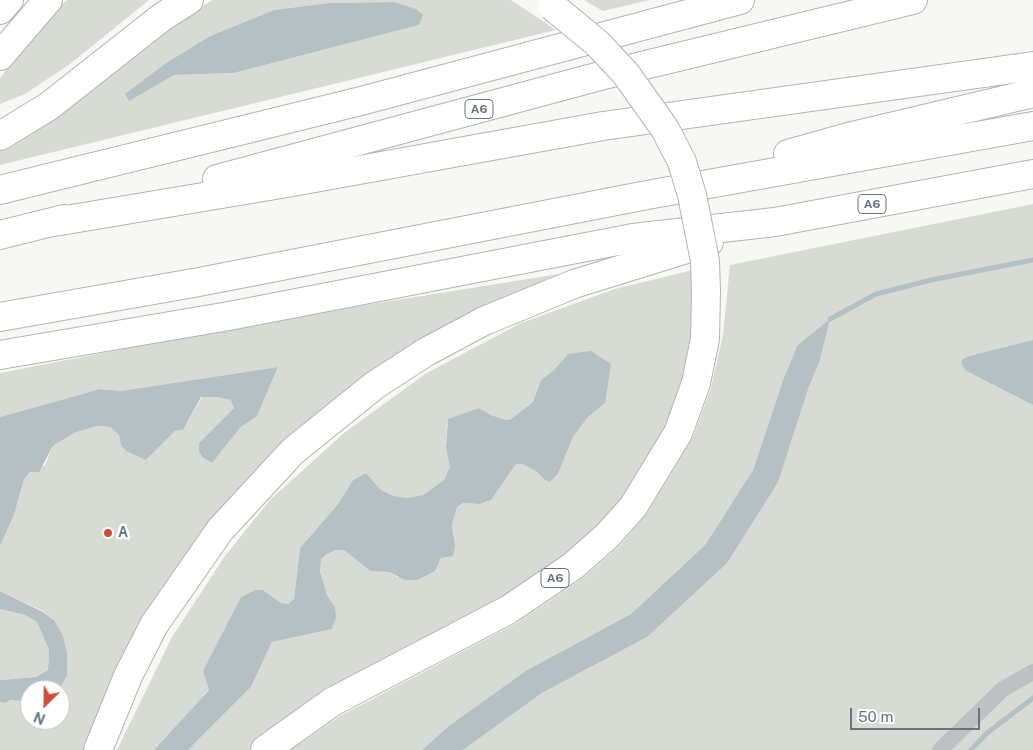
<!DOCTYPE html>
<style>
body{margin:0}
#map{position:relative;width:1033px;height:750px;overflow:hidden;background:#f7f7f4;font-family:"Public Sans",sans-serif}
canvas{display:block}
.north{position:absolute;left:20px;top:680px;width:50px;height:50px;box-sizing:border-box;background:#fff;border:1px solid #c2c8cb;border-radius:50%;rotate:203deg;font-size:14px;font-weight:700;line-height:20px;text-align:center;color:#66757c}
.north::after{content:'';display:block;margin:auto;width:18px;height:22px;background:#ce4e3d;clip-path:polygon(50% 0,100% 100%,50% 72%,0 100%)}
.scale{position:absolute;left:850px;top:708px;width:130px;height:22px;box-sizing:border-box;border:2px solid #66757c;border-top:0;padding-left:6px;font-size:15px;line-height:18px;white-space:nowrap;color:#66757c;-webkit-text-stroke:4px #fff;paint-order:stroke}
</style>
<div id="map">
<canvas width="1033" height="750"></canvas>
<div class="north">N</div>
<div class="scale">50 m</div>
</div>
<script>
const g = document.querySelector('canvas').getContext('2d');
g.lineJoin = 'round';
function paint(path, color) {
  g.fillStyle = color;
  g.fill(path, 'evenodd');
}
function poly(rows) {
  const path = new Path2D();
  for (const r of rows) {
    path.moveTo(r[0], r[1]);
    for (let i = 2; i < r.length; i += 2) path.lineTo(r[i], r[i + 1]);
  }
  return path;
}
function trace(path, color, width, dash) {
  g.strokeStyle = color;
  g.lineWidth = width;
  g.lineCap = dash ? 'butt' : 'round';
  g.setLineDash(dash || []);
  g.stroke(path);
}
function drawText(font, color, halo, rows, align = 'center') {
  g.font = font + ' "Public Sans",sans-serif';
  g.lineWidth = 5;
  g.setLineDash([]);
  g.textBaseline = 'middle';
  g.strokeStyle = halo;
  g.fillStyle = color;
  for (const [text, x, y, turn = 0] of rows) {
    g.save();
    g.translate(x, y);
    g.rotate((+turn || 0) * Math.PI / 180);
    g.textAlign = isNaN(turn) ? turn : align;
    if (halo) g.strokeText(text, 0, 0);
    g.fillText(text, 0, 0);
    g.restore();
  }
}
const green = poly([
 [67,0,149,0,70,64,25,94,0,104,0,78,47,17],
 [213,0,511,0,556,30,0,165,0,143,177,20],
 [394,2,419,25,234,73,174,75,126,94,166,63,210,36,274,10,329,3],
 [584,0,650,0,603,11],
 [1033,204,1033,340,969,356,966,371,1033,405,1033,750,463,750,542,693,647,637,808,389,819,363,797,346,783,380,753,470,705,545,631,614,527,670,450,725,422,750,290,750,340,716,517,623,583,578,618,547,645,516,692,439,711,388,723,335,730,265],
 [693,270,691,353,670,429,600,530,504,602,282,725,250,750,188,750,251,687,272,642,332,629,335,607,327,595,320,571,320,559,327,554,336,550,344,550,370,571,389,572,397,577,435,571,441,558,448,556,454,534,452,525,457,507,463,503,480,504,491,500,516,464,522,464,536,471,545,480,550,482,558,474,573,437,588,417,605,403,568,354,554,370,541,380,533,402,511,419,506,420,491,415,479,408,447,423,446,447,451,467,444,480,423,495,408,498,394,496,381,490,366,473,353,480,338,504,300,548,294,599,288,604,281,603,263,590,256,590,203,671,209,689,186,716,154,750,117,750,172,637,225,556,270,500,344,433,425,374,521,323,615,289],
 [559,274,499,301,379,366,288,441,136,634,90,731,84,750,0,750,0,702,6,703,10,700,30,702,30,720,60,720,59,690,67,676,67,653,63,635,54,620,43,611,0,591,0,546,14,515,24,479,30,472,45,465,53,446,74,433,97,426,110,427,119,435,121,445,146,460,175,431,183,430,202,397,216,397,232,400,234,408,199,443,199,452,203,458,212,463,241,427,257,416,278,367,121,391,100,389,0,417,0,373,278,319],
 [0,609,25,615,37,622,49,650,48,670,36,677,0,680]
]);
const water = poly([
 [394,2,416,9,423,15,419,25,234,73,174,75,129,101,125,94,166,63,210,36,274,10,329,3],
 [830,319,819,363,808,389,778,482,727,563,647,637,542,693,463,750,422,750,450,725,527,670,631,614,705,545,753,470,783,380,797,346],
 [1033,340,1033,405,966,371,962,365,962,360,969,356],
 [591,351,611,364,605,403,588,417,573,437,558,474,550,482,545,480,536,471,522,464,516,464,491,500,480,504,463,503,457,507,452,525,455,545,453,556,441,558,435,571,417,580,405,580,389,572,370,571,344,550,336,550,327,554,321,559,320,571,327,595,335,607,336,617,332,629,272,642,251,687,188,750,154,750,209,690,203,671,241,597,256,590,263,590,281,603,288,604,294,599,300,548,338,504,353,480,366,473,381,490,394,496,408,498,423,495,444,480,450,467,446,447,448,419,479,408,491,415,506,420,511,419,533,402,541,380,554,370,568,354],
 [278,367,257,416,241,427,212,463,203,458,199,452,199,443,234,408,231,400,216,397,201,397,183,430,175,431,146,460,126,451,121,445,119,435,110,427,97,426,74,433,53,446,39,472,30,472,24,479,14,515,0,546,0,417,100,389,121,391],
 [0,591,43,612,54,620,63,635,67,653,67,676,59,690,30,690,30,702,10,700,6,703,0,702,0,680,36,677,48,670,49,650,37,622,25,615,0,609]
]);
const stream = poly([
 [830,319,876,294,931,280,1033,260],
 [971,750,987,733,1033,698]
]);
const street = poly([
 [940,750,1003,689,1033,672]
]);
const highway = poly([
 [0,10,9,0],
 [0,56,48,0],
 [0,136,49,106,162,17,189,0],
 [788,154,852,136,1033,93],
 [217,179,600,76,913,0],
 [0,190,361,101,740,0],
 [48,223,287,183,603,126,1033,66],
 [0,235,64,219],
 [0,317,199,282,647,195,1033,126],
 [0,355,229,316,633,238,775,222,1033,174],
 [98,750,128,676,154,625,220,530,293,451,375,385,426,352,484,321,574,284,709,242],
 [265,750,332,702,508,610,573,566,607,536,633,507,678,433,696,383,705,339,706,292]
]);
const highwayBridge = poly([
 [552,6,597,43,626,74,665,129,682,162,692,195,705,261,706,292]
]);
const markers = [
 [108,533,5,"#ce4e3d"]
];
const shields = [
 [479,109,28],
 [872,204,28],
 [555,578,28]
];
const shieldNames = [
 ["A6",479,109],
 ["A6",872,204],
 ["A6",555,578]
];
const poiNames = [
 ["A",118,533]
];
paint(green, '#d7dbd4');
paint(water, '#b4c0c3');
trace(stream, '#b4c0c3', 5);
trace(highway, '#b1b5b7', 30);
trace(street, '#bdc1c4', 16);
trace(highway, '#fff', 28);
trace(highwayBridge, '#b1b5b7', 30, []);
trace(highwayBridge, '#fff', 28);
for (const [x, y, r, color] of markers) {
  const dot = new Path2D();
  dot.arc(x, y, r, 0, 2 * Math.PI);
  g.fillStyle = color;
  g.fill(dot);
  trace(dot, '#fff', 2);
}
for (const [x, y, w] of shields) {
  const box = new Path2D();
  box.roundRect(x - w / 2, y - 9.5, w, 19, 4);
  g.fillStyle = '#fff';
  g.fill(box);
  trace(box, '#66757c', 1);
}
drawText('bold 12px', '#66757c', null, shieldNames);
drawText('bold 14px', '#66757c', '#fff', poiNames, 'left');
</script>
